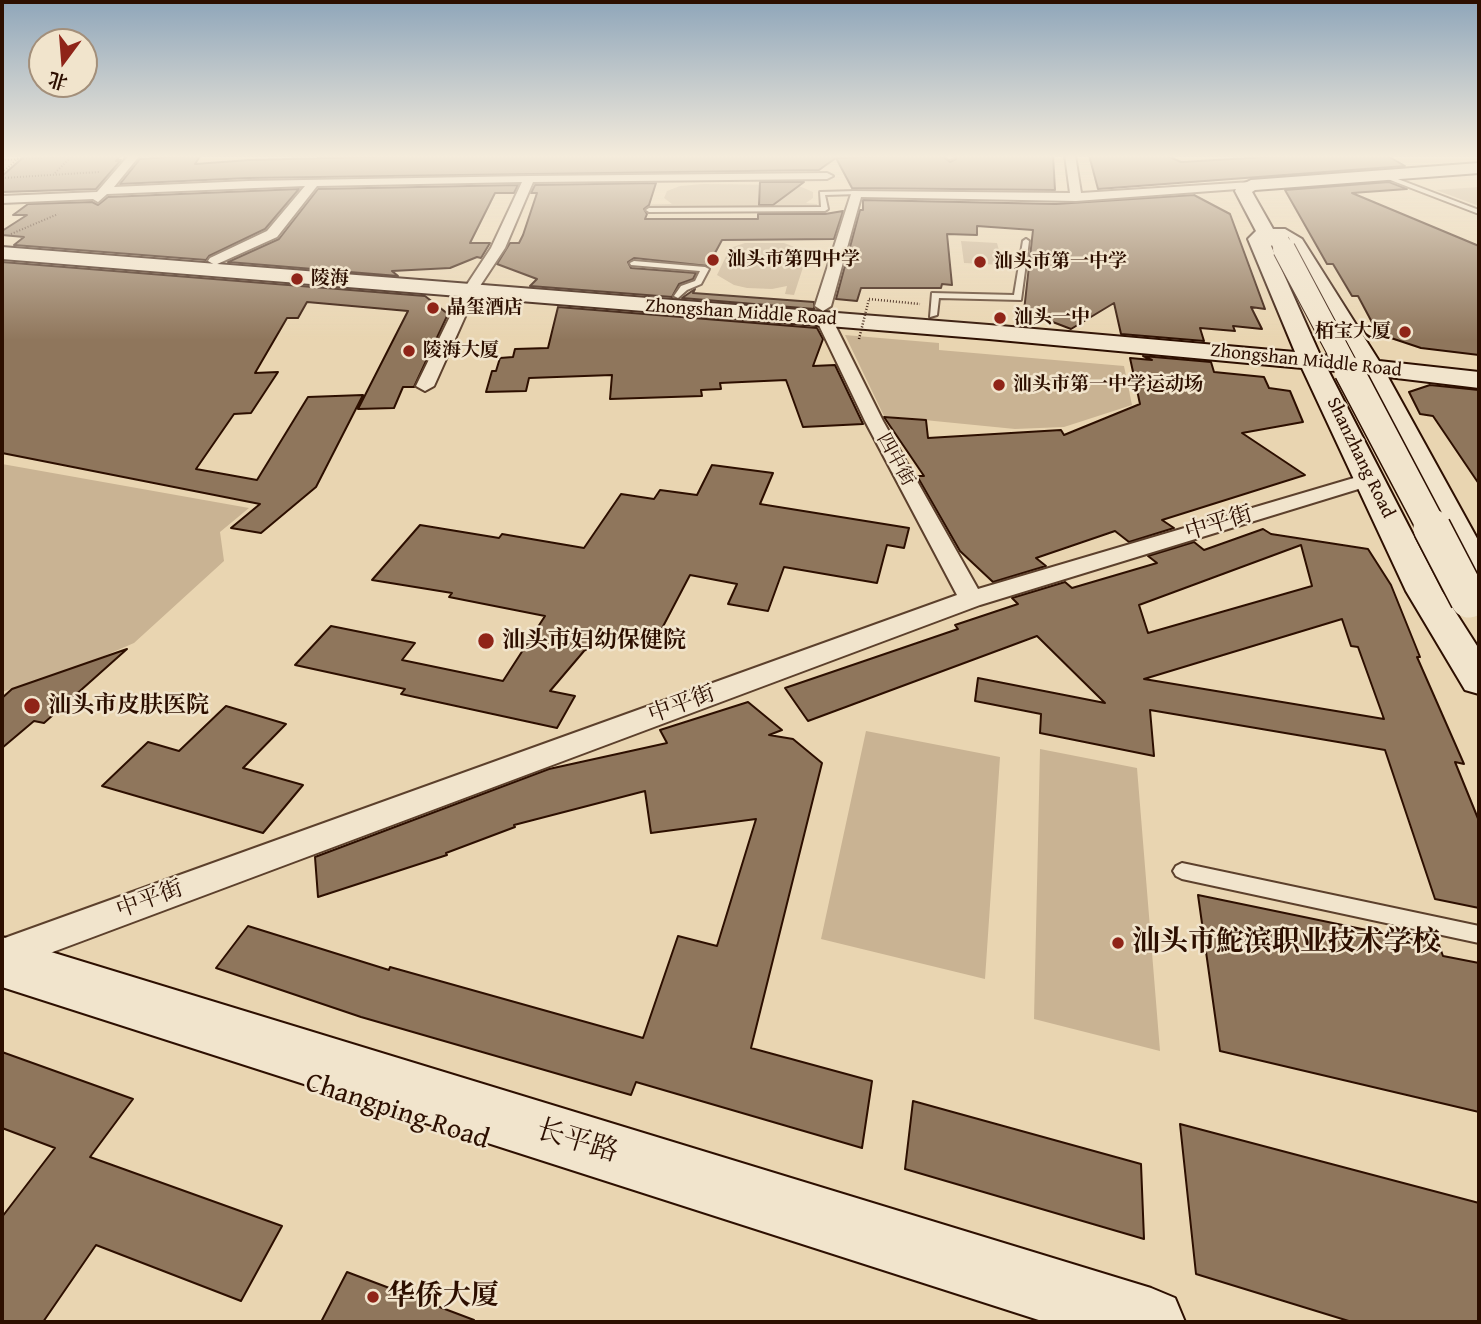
<!DOCTYPE html>
<meta charset="utf-8">
<style>
body{margin:0}
#map{position:relative;width:1481px;height:1324px;overflow:hidden;background:#e9d5b1;font-family:"Gentium Book Plus","Noto Serif SC",serif}
canvas{display:block}
.frame{position:absolute;inset:0;border:4px solid #2d0f00;pointer-events:none}
.north{position:absolute;left:28px;top:28px;width:70px;height:70px;box-sizing:border-box;background:#f1e4cc;border:2px solid #a38f7a;border-radius:50%;rotate:196deg;font-size:19px;font-weight:700;line-height:28px;text-align:center;color:#2d0f00}
.north::after{content:'';display:block;margin:auto;width:24px;height:32px;background:#8f2418;clip-path:polygon(50% 0,100% 100%,50% 72%,0 100%)}
</style>
<div id="map">
<canvas width="1481" height="1324"></canvas>
<div class="frame"></div>
<div class="north">北</div>
</div>
<script>
const g = document.querySelector('canvas').getContext('2d');
g.lineJoin = 'round';
function paint(path, color) {
  g.fillStyle = color;
  g.fill(path, 'evenodd');
}
function poly(rows) {
  const path = new Path2D();
  for (const r of rows) {
    path.moveTo(r[0], r[1]);
    for (let i = 2; i < r.length; i += 2) path.lineTo(r[i], r[i + 1]);
  }
  return path;
}
function trace(path, color, width, dash) {
  g.strokeStyle = color;
  g.lineWidth = width;
  g.lineCap = dash ? 'butt' : 'round';
  g.setLineDash(dash || []);
  g.stroke(path);
}
function drawText(font, color, halo, rows, align = 'center') {
  g.font = font + ' "Gentium Book Plus","Noto Serif SC",serif';
  g.lineWidth = 5;
  g.setLineDash([]);
  g.textBaseline = 'middle';
  g.strokeStyle = halo;
  g.fillStyle = color;
  for (const [text, x, y, turn = 0] of rows) {
    g.save();
    g.translate(x, y);
    g.rotate((+turn || 0) * Math.PI / 180);
    g.textAlign = isNaN(turn) ? turn : align;
    if (halo) g.strokeText(text, 0, 0);
    g.fillText(text, 0, 0);
    g.restore();
  }
}
const green = poly([
 [703,184,797,185,813,192,813,198,806,203,817,204,817,207,619,208,621,205,672,204,664,198,667,191,680,186],
 [1479,187,1479,206,1436,190],
 [961,241,997,243,1003,265,964,263],
 [745,243,784,243,808,252,794,295,785,294,787,286,772,289,747,288,734,285,717,275,730,248],
 [845,335,939,343,939,350,1124,366,1132,405,1064,427,1015,429,884,416],
 [2,464,249,508,220,532,224,561,134,643,95,660,2,692],
 [866,731,1000,757,985,979,821,939],
 [1040,749,1137,768,1160,1051,1034,1019]
]);
const building = poly([
 [26,155,121,155,116,161,121,160,96,189,2,192,2,176,26,155],
 [201,155,195,164,249,160,452,155,840,155,819,170,248,178,120,184,140,159,201,155],
 [941,155,950,162,956,159,954,155,1053,155,1055,190,852,188,836,158,941,155],
 [1089,155,1165,155,1181,162,1302,155,1386,155,1405,166,1098,189,1089,155],
 [760,182,804,182,773,205,759,205,760,182],
 [1389,182,1407,189,1352,193,1479,246,1479,355,1421,348,1385,336,1375,328,1358,296,1352,296,1333,264,1327,264,1285,190,1389,182],
 [656,183,649,205,644,209,647,214,645,219,758,219,758,214,825,214,843,211,834,239,722,240,708,266,634,258,628,262,631,268,696,273,693,279,679,284,672,297,530,286,537,279,497,264,510,243,519,243,523,235,537,193,531,193,535,185,656,183],
 [518,185,514,193,495,193,470,243,490,243,481,258,477,257,450,268,392,271,398,276,228,262,279,239,318,189,518,185],
 [299,189,265,229,209,256,206,260,14,245,24,237,2,235,2,231,27,215,13,215,28,204,92,202,98,205,108,197,299,189],
 [1194,195,1230,214,1265,309,1251,307,1262,329,1233,326,1235,331,1200,328,1204,341,1121,334,1114,303,1071,329,1024,311,1033,230,977,226,977,235,947,234,952,285,942,284,941,288,861,288,857,301,836,299,860,210,863,210,863,200,1056,204,1194,195],
 [2,262,425,296,448,314,414,387,403,387,394,408,358,409,408,311,307,302,298,318,287,318,255,373,278,372,251,413,234,414,196,469,257,480,308,397,363,395,316,487,261,533,231,528,260,504,2,453,2,262],
 [695,289,693,293,814,302,814,309,682,298,695,289],
 [558,307,817,328,823,339,813,366,835,365,863,424,803,427,786,380,720,383,721,389,701,390,702,396,610,399,612,375,529,378,526,391,486,392,492,371,496,371,500,358,513,357,515,349,548,348,558,307],
 [1143,356,1211,362,1214,372,1264,377,1269,388,1290,391,1303,422,1242,433,1305,475,1162,520,1174,528,1129,542,1115,531,1036,558,1046,566,993,582,960,551,917,476,924,476,884,417,926,420,928,438,1061,430,1064,435,1140,404,1130,358,1152,360,1143,356],
 [1430,385,1479,390,1479,484,1433,416,1420,414,1409,392,1430,385],
 [712,465,773,473,760,504,909,528,904,548,887,545,877,583,784,567,768,611,728,604,737,584,690,575,658,636,630,635,602,641,584,651,550,691,575,696,557,728,401,694,405,689,295,665,331,626,415,643,402,660,503,681,545,616,449,597,452,593,372,580,420,525,499,538,502,534,584,548,621,494,654,499,660,490,697,495,712,465],
 [1263,529,1271,534,1368,549,1391,585,1420,657,1417,657,1464,764,1455,762,1479,821,1479,908,1435,899,1385,750,1150,710,1154,756,1040,733,1041,714,975,701,978,678,1105,703,1037,636,808,721,785,688,958,629,955,625,1018,604,1012,598,1065,582,1072,588,1157,563,1148,556,1194,542,1204,550,1263,529],
 [1301,545,1312,586,1148,633,1139,605,1301,545],
 [1342,619,1351,646,1358,647,1384,719,1144,679,1342,619],
 [127,649,44,723,34,721,2,748,2,698,12,689,127,649],
 [748,702,782,730,769,735,793,739,822,763,751,1048,872,1081,862,1148,636,1082,631,1095,361,1017,216,968,248,926,389,970,390,967,643,1038,678,936,717,946,756,819,651,833,645,791,514,825,515,827,446,853,447,855,318,897,315,857,549,769,667,743,660,730,748,702],
 [226,706,286,724,243,768,303,785,263,833,102,786,148,742,179,751,226,706],
 [1198,895,1439,945,1443,956,1479,963,1479,1112,1220,1051,1198,895],
 [2,1052,133,1099,90,1157,282,1226,241,1301,96,1245,43,1322,2,1322,2,1217,55,1148,2,1128,2,1052],
 [913,1101,1141,1164,1144,1239,905,1169,913,1101],
 [1180,1124,1479,1203,1479,1322,1352,1322,1196,1274,1180,1124],
 [347,1272,474,1320,473,1322,321,1322,347,1272]
]);
const pathFar1 = poly([
 [2,160,88,155],
 [2,173,22,155],
 [55,173,71,157],
 [2,178,99,172],
 [11,234,58,214]
]);
const path = poly([
 [869,299,920,304]
]);
const lane = poly([
 [944,155,950,155,954,158,949,159,944,155],
 [1382,173,1479,210,1479,214,1380,176,1382,173],
 [856,191,858,194,825,195,828,209,825,211,649,212,646,210,649,208,821,207,820,192,856,191],
 [1026,239,1029,241,1021,300,939,298,937,315,930,317,932,293,1014,295,1023,241,1026,239],
 [634,261,705,267,709,269,701,284,687,290,678,298,674,296,681,286,695,281,700,271,631,265,630,263,634,261],
 [1182,863,1479,926,1479,943,1182,879,1176,876,1173,871,1176,866,1182,863]
]);
const street = poly([
 [129,155,140,155,114,187,248,181,529,176,827,173,833,176,827,179,533,182,505,248,476,292,434,386,425,391,416,386,462,292,491,248,522,182,317,186,277,237,215,265,208,261,210,258,267,231,305,186,107,194,98,202,93,199,2,203,2,196,97,192,129,155],
 [1065,155,1075,155,1081,193,1251,182,1257,185,1251,188,1076,201,861,197,831,306,823,311,815,306,852,191,1070,193,1065,155],
 [824,314,832,319,883,421,978,589,1364,475,1378,475,1381,479,1378,483,980,605,2,971,2,939,957,595,865,421,816,319,824,314]
]);
const secondary = poly([
 [1479,163,1479,173,1255,190,1252,192,1273,229,1285,229,1302,239,1379,361,1479,372,1479,388,1388,377,1479,542,1479,584,1467,581,1462,573,1361,374,1328,370,1442,591,1479,649,1479,694,1465,690,1406,591,1302,368,989,339,2,259,2,247,989,325,1295,352,1248,239,1256,231,1235,191,1237,187,1251,180,1479,163],
 [1279,241,1288,247,1352,358,1320,355,1271,246,1279,241],
 [2,937,1151,1288,1175,1298,1185,1322,1045,1322,2,987,2,937]
]);
const pathBridge = poly([
 [859,339,869,299]
]);
const secondaryBridgeFar3 = poly([
 [1280,241,1285,251]
]);
const secondaryBridgeFar2 = poly([
 [1284,249,1350,373]
]);
const secondaryBridgeFar1 = poly([
 [1349,371,1433,530]
]);
const secondaryBridge = poly([
 [1432,528,1469,599]
]);
const markers = [
 [713,260,7,"#8f2418"],
 [980,262,7,"#8f2418"],
 [297,279,7,"#8f2418"],
 [433,308,7,"#8f2418"],
 [1000,318,7,"#8f2418"],
 [1405,332,7,"#8f2418"],
 [409,351,7,"#8f2418"],
 [999,385,7,"#8f2418"],
 [486,641,9,"#8f2418"],
 [32,706,9,"#8f2418"],
 [1118,943,7,"#8f2418"],
 [373,1297,7,"#8f2418"]
];
const farPoinames = [
 ["汕头市第四中学",727,260],
 ["汕头市第一中学",994,262],
 ["陵海",311,279],
 ["晶玺酒店",447,308],
 ["汕头一中",1014,318],
 ["栢宝大厦",1391,332,"right"],
 ["陵海大厦",423,351],
 ["汕头市第一中学运动场",1013,385]
];
const farStreetnames = [
 ["Zhongshan Middle Road",741,313,4],
 ["Zhongshan Middle Road",1306,361,6],
 ["Shanzhang Road",1360,458,64],
 ["四中街",895,460,61]
];
const streetNames = [
 ["中平街",1219,524,-17],
 ["中平街",682,705,-20],
 ["中平街",150,900,-20]
];
const poiNames = [
 ["汕头市妇幼保健院",502,641],
 ["汕头市皮肤医院",48,706]
];
const nearPoinames = [
 ["汕头市鮀滨职业技术学校",1132,943],
 ["华侨大厦",387,1297]
];
const nearStreetnames = [
 ["Changping Road",397,1112,18],
 ["长平路",577,1142,17]
];
paint(green, '#c9b393');
paint(building, '#8f765c');
trace(building, '#2d0f00', 2);
trace(lane, '#5c402c', 4);
trace(street, '#5c402c', 4);
trace(secondary, '#2d0f00', 4);
trace(pathFar1, '#2d0f00', 2, [1, 2]);
trace(path, '#2d0f00', 2.5, [1, 2]);
paint(lane, '#f1e4cc');
paint(street, '#f1e4cc');
paint(secondary, '#f1e4cc');
trace(secondaryBridgeFar3, '#2d0f00', 19, []);
trace(secondaryBridgeFar2, '#2d0f00', 24, []);
trace(secondaryBridgeFar1, '#2d0f00', 32, []);
trace(secondaryBridge, '#2d0f00', 40, []);
trace(pathBridge, '#2d0f00', 2.5, [1, 2]);
trace(secondaryBridgeFar3, '#f1e4cc', 18);
trace(secondaryBridgeFar2, '#f1e4cc', 22);
trace(secondaryBridgeFar1, '#f1e4cc', 29);
trace(secondaryBridge, '#f1e4cc', 37);
const sky = g.createLinearGradient(0, 0, 0, 340);
sky.addColorStop(0, '#8fa6ba');
sky.addColorStop(0.46, '#f5ecdc');
sky.addColorStop(1, '#f5ecdc00');
g.fillStyle = sky;
g.fillRect(0, 0, 1481, 340);
for (const [x, y, r, color] of markers) {
  const dot = new Path2D();
  dot.arc(x, y, r, 0, 2 * Math.PI);
  g.fillStyle = color;
  g.fill(dot);
  trace(dot, '#f1e4cc', 2.5);
}
drawText('bold 19px', '#2d0f00', '#f1e4cc', farPoinames, 'left');
drawText('19px', '#2d0f00', '#f1e4cc', farStreetnames);
drawText('23px', '#2d0f00', '#f1e4cc', streetNames);
drawText('bold 23px', '#2d0f00', '#f1e4cc', poiNames, 'left');
drawText('bold 28px', '#2d0f00', '#f1e4cc', nearPoinames, 'left');
drawText('28px', '#2d0f00', '#f1e4cc', nearStreetnames);
</script>
